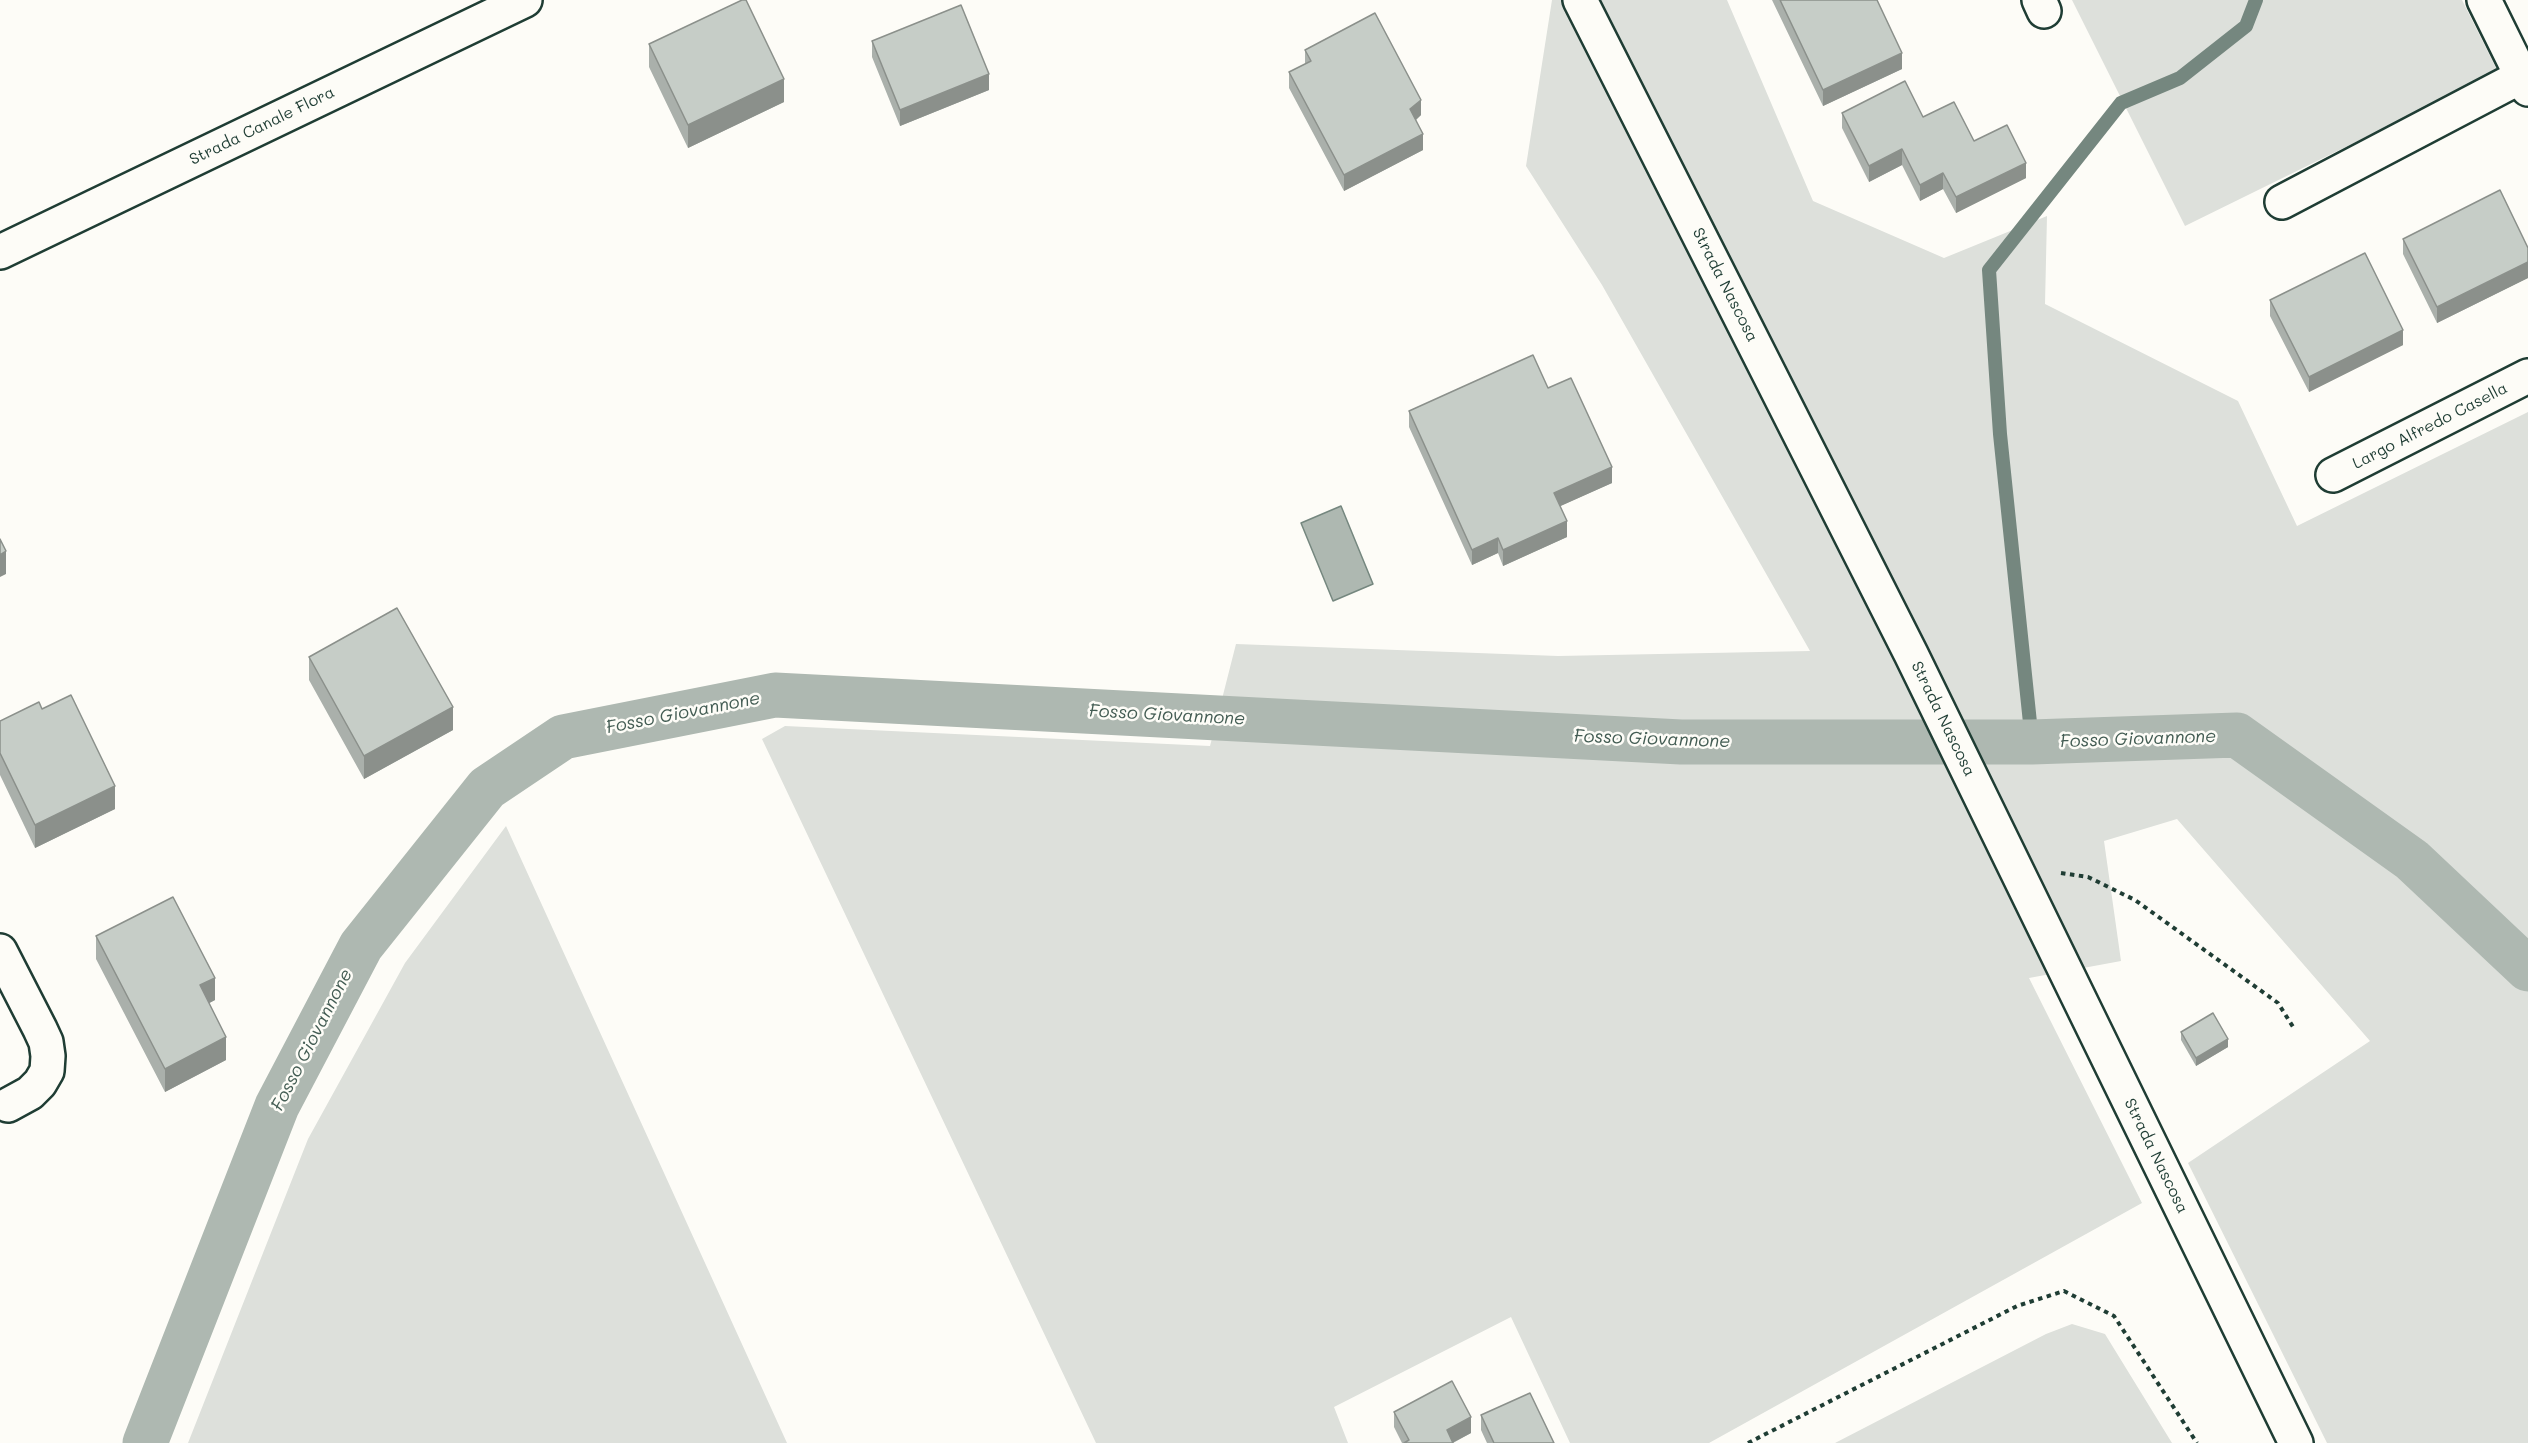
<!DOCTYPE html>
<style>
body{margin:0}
canvas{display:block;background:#fdfcf7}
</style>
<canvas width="2528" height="1443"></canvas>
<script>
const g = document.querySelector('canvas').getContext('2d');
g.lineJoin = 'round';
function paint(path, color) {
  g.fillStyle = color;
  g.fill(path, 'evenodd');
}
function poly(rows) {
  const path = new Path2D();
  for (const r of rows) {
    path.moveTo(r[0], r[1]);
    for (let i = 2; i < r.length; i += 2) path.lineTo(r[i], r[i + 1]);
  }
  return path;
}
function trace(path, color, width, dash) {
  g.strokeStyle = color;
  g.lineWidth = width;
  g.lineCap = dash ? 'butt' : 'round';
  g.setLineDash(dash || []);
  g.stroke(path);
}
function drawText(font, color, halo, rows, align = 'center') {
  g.font = font + ' Mali,sans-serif';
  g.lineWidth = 5;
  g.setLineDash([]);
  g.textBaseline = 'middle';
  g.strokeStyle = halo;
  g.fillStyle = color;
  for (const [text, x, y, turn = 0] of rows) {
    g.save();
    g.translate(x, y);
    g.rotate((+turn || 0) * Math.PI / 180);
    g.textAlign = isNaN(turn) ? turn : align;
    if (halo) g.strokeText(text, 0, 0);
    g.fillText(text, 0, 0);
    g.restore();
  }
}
const green = poly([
 [1552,0,1727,0,1813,201,1944,258,2047,216,2045,304,2238,401,2297,526,2528,412,2528,1443,2327,1443,2188,1163,2370,1041,2177,819,2104,841,2121,961,2029,978,2142,1203,1709,1443,1570,1443,1511,1317,1334,1407,1348,1443,1096,1443,762,739,785,726,1210,746,1236,644,1558,656,1810,651,1602,285,1526,166],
 [2072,0,2462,0,2498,72,2185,226],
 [506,826,787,1443,188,1443,308,1139,405,963],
 [2072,1324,2105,1334,2172,1443,1835,1443,2046,1334]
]);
const water = poly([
 [1341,506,1373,584,1333,601,1301,523,1341,506]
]);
const stream = poly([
 [2032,742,2000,434,1989,270,2121,103,2180,78,2246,26,2256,0]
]);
const canal = poly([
 [145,1443,277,1106,361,946,487,788,563,737,775,695,1681,742,2032,742,2237,735,2412,860,2528,969]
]);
const path = poly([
 [2061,873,2088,877,2135,900,2278,1003,2295,1030],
 [1748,1443,2017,1306,2064,1291,2114,1316,2197,1443]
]);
const minor = poly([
 [1580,0,1911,654,2296,1443],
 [2039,0,2044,11],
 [2484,0,2528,89],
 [2282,202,2522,76],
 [0,252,525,0],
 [2333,475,2528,376],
 [0,951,40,1029,46,1042,48,1056,47,1071,40,1083,30,1093,8,1105]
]);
const wall = poly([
 [1772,0,1877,0,1902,69,1823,106],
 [872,41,989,90,900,126,872,57],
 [649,44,784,102,688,148,649,67],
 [1305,50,1421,115,1416,120,1423,150,1344,191,1289,88,1289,72,1305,64],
 [1842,113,1923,117,1974,141,2026,178,1956,213,1943,189,1920,201,1902,165,1869,182,1842,128],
 [2403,239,2528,248,2528,278,2437,323,2403,254],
 [2270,300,2403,345,2309,392,2270,316],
 [1548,388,1612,483,1560,506,1567,537,1503,566,1498,553,1472,565,1409,427,1409,411],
 [309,657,453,730,364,779,309,680],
 [42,709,115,809,35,848,0,775,0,721],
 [96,936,215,1000,209,1003,226,1060,165,1092,96,959],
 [2181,1032,2228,1047,2196,1066,2181,1040],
 [1394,1412,1471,1433,1453,1443,1402,1443,1394,1427],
 [1481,1415,1554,1443,1487,1443,1481,1430]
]);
const shadedWall = poly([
 [1902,53,1902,69,1823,106,1823,90],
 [989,74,989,90,900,126,900,110],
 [784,79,784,102,688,148,688,125],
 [1421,100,1421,115,1410,125,1410,109],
 [1423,134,1423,150,1344,191,1344,175],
 [1902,149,1902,165,1869,182,1869,166],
 [2026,163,2026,178,1956,213,1956,197],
 [1943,173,1943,189,1920,201,1920,185],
 [2528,262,2528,278,2437,323,2437,307],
 [2403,330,2403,345,2309,392,2309,377],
 [1612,467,1612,483,1554,509,1554,493],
 [1567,521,1567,537,1503,566,1503,550],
 [1498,538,1498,553,1472,565,1472,550],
 [6,551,6,574,0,577,0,555],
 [453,707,453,730,364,779,364,756],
 [115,786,115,809,35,848,35,825],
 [215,978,215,1000,200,1008,200,985],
 [226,1037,226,1060,165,1092,165,1069],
 [2228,1039,2228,1047,2196,1066,2196,1058],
 [1471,1417,1471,1433,1452,1443,1447,1430]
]);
const building = poly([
 [742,0,746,0,784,79,688,125,649,44,742,0],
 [1780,0,1877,0,1902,53,1823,90,1780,0],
 [961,5,989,74,900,110,872,41,961,5],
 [1375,13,1421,100,1410,109,1423,134,1344,175,1289,72,1311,61,1305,50,1375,13],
 [1905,81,1923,117,1954,102,1974,141,2007,125,2026,163,1956,197,1943,173,1920,185,1902,149,1869,166,1842,113,1905,81],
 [2500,190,2528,248,2528,262,2437,307,2403,239,2500,190],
 [2365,253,2403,330,2309,377,2270,300,2365,253],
 [1533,355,1548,388,1571,378,1612,467,1554,493,1567,521,1503,550,1498,538,1472,550,1409,411,1533,355],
 [0,539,6,551,0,555,0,539],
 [397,608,453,707,364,756,309,657,397,608],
 [71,695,115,786,35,825,0,753,0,721,39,702,42,709,71,695],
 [173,897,215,978,200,985,226,1037,165,1069,96,936,173,897],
 [2213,1013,2228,1039,2196,1058,2181,1032,2213,1013],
 [1452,1381,1471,1417,1447,1430,1453,1443,1404,1443,1409,1440,1394,1412,1452,1381],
 [1530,1393,1554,1443,1494,1443,1481,1415,1530,1393]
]);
const streetNames = [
 ["Strada Canale Flora",262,126,-26],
 ["Strada Nascosa",1725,285,63],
 ["Largo Alfredo Casella",2430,426,-27],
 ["Strada Nascosa",1943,719,64],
 ["Strada Nascosa",2156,1156,64]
];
const waterNames = [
 ["Fosso Giovannone",683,713,-11],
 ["Fosso Giovannone",1167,715,3],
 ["Fosso Giovannone",1652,739,2],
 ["Fosso Giovannone",2138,739,-2],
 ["Fosso Giovannone",312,1040,-63]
];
paint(green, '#dde0db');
paint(water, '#aeb8b1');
trace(water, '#75877f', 1.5);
trace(stream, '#75877f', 14);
trace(canal, '#aeb8b1', 45);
trace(minor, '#1f3d34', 38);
trace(path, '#1f3d34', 4, [4.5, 4.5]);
trace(minor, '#fdfcf7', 33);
paint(wall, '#aab0ab');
paint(shadedWall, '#8b908b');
paint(building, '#c6cdc7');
trace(building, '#8b908b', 1.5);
drawText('16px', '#1f3d34', '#fdfcf7', streetNames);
drawText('italic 18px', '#435c53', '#fdfcf7', waterNames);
</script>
